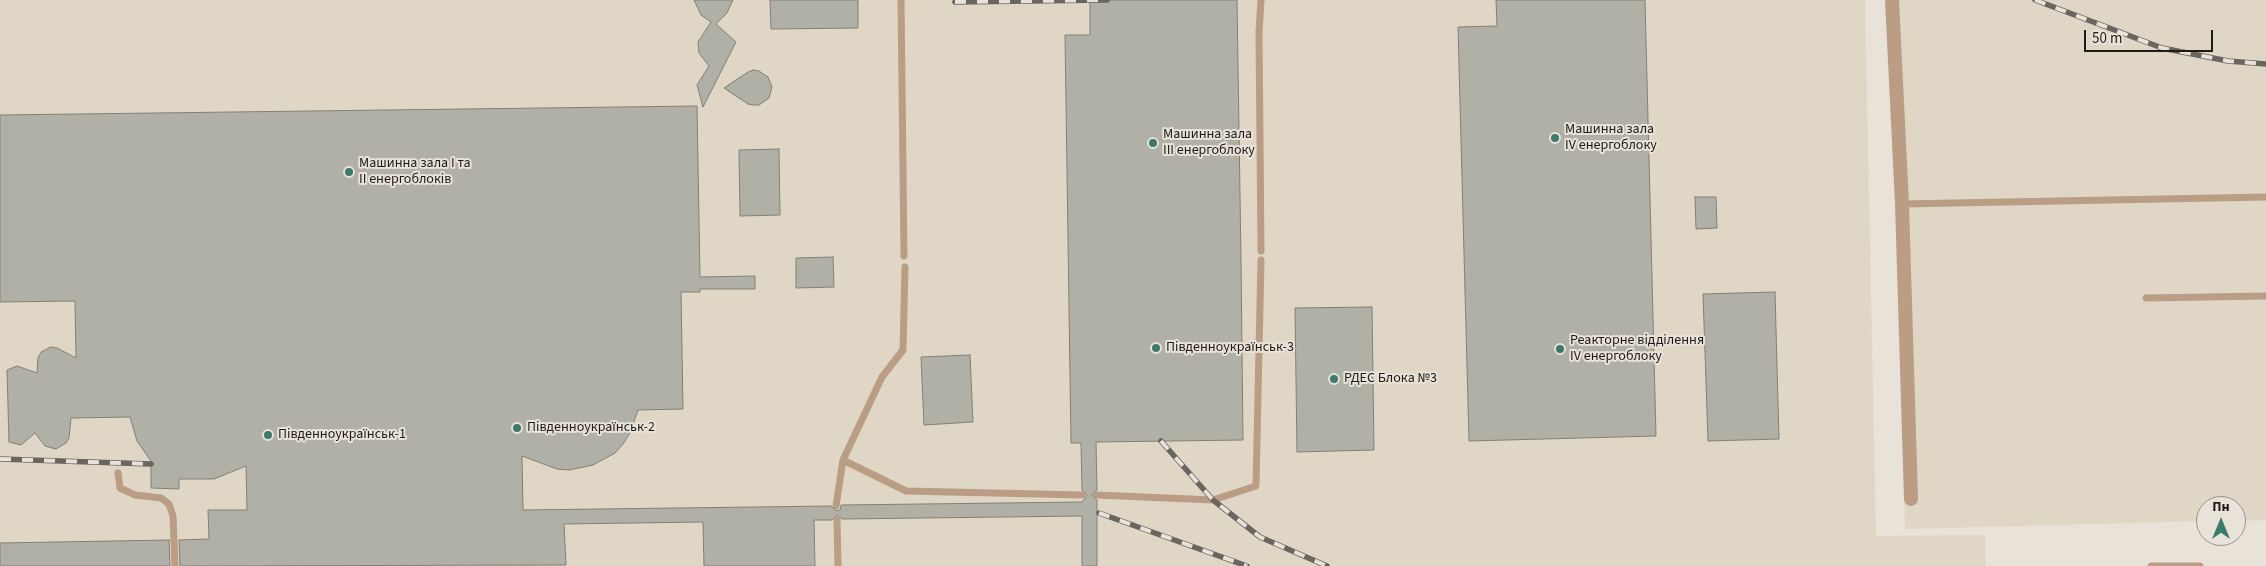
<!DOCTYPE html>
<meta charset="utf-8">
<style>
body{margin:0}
#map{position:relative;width:2266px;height:566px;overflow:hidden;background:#e8e2d8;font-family:"Source Sans 3",sans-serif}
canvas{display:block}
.north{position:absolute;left:2196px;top:496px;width:50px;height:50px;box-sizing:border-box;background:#e8e2d8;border:1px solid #97938c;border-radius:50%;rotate:0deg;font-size:14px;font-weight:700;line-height:20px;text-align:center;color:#1e1c19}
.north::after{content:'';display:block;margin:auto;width:18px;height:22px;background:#397b6c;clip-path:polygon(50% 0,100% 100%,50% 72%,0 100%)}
.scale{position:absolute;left:2084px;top:30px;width:129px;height:22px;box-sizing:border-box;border:2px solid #1e1c19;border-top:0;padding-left:6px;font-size:15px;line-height:18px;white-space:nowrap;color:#1e1c19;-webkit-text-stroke:4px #e8e2d8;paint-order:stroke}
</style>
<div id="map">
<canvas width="2266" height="566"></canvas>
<div class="north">Пн</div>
<div class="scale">50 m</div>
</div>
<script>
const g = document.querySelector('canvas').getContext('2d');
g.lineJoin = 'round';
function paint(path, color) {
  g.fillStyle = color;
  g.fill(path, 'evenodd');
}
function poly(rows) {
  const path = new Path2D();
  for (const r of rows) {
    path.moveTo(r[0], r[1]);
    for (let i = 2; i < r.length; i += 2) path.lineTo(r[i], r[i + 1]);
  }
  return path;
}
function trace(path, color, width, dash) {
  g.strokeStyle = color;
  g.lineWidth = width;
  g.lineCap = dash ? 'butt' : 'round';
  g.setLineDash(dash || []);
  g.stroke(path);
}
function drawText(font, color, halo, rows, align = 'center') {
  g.font = font + ' "Source Sans 3",sans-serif';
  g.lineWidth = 4;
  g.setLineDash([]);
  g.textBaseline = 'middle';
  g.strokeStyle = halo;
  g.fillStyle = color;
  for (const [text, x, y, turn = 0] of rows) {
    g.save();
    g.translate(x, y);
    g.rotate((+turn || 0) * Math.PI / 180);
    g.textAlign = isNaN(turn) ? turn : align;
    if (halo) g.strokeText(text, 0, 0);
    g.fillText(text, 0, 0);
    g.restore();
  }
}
const built = poly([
 [0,0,1865,0,1876,536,1985,535,1986,566,0,566],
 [1891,0,2266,0,2266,520,2236,521,2236,506,2206,506,2206,521,1905,529]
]);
const building = poly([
 [694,0,733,0,727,13,716,24,736,42,703,107,697,85,709,66,699,53,698,42,711,22,701,15,694,0],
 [770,0,858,0,858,28,771,29,770,0],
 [1090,0,1237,0,1241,260,1243,440,1096,442,1097,490,1092,495,1097,500,1097,566,1082,566,1082,516,842,519,837,515,832,520,814,520,815,566,704,566,703,522,564,524,566,565,180,566,179,540,209,539,208,510,247,510,246,466,214,479,179,479,179,489,151,488,151,461,137,441,130,417,71,418,69,438,66,443,56,449,45,446,35,433,21,445,9,442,7,370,17,366,37,373,38,358,41,352,51,347,57,348,76,358,75,301,0,302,0,115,697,106,700,277,755,276,755,289,700,289,700,292,681,292,683,409,638,410,630,433,623,444,615,453,593,465,569,470,557,469,522,456,523,510,831,506,836,511,840,510,841,505,1082,502,1087,495,1082,490,1081,443,1071,443,1065,35,1090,35,1090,0],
 [1496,0,1645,0,1656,436,1469,441,1458,27,1497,26,1496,0],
 [753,70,759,71,768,77,772,87,769,98,759,105,753,105,748,104,724,88,748,72,753,70],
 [779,149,780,215,740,216,739,150,779,149],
 [1695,197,1716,197,1717,228,1696,229,1695,197],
 [833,257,834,287,796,288,796,258,833,257],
 [1775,292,1779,439,1708,441,1703,294,1775,292],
 [1372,307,1374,450,1297,452,1295,308,1372,307],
 [970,355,973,422,924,425,921,357,970,355],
 [169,540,170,566,0,566,0,543,169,540]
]);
const lane = poly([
 [901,0,904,256],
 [1261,0,1259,32,1261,251],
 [1902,204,2266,197],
 [2146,298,2266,296],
 [843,460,906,491,1082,495],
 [118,473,120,488,135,495,161,498,169,504,173,516,175,566],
 [1097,495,1213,500,1256,486,1261,260],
 [836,506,843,460,882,377,903,350,905,267],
 [837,520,838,566],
 [2151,566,2200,566]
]);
const street = poly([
 [1892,0,1902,204,1911,499]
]);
const rail = poly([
 [2035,0,2162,48,2228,61,2266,64],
 [955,2,1107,0],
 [1161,441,1213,500,1260,537,1327,566],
 [0,459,151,464],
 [1099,513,1247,566]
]);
const markers = [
 [1555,138,5,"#397b6c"],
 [1153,143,5,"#397b6c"],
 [349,172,5,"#397b6c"],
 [1156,348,5,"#397b6c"],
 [1560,349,5,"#397b6c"],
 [1334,379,5,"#397b6c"],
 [517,428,5,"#397b6c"],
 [268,435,5,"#397b6c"]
];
const poiNames = [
 ["Машинна зала",1565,130],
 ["IV енергоблоку",1565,146],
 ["Машинна зала",1163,135],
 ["III енергоблоку",1163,151],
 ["Машинна зала I та",359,164],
 ["II енергоблоків",359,180],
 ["Реакторне відділення",1570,341],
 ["IV енергоблоку",1570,357],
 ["Південноукраїнськ-3",1166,348],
 ["РДЕС Блока №3",1344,379],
 ["Південноукраїнськ-2",527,428],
 ["Південноукраїнськ-1",278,435]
];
paint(built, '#dfd6c5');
paint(building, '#b1b0a6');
trace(building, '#828177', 1);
trace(lane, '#ba9d83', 7);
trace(street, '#ba9d83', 14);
trace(rail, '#696560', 5.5);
trace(rail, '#e8e2d8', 4, [11]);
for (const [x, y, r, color] of markers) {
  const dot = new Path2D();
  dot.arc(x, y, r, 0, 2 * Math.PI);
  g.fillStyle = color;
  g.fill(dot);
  trace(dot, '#e8e2d8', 2);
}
drawText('14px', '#1e1c19', '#e8e2d8', poiNames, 'left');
</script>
